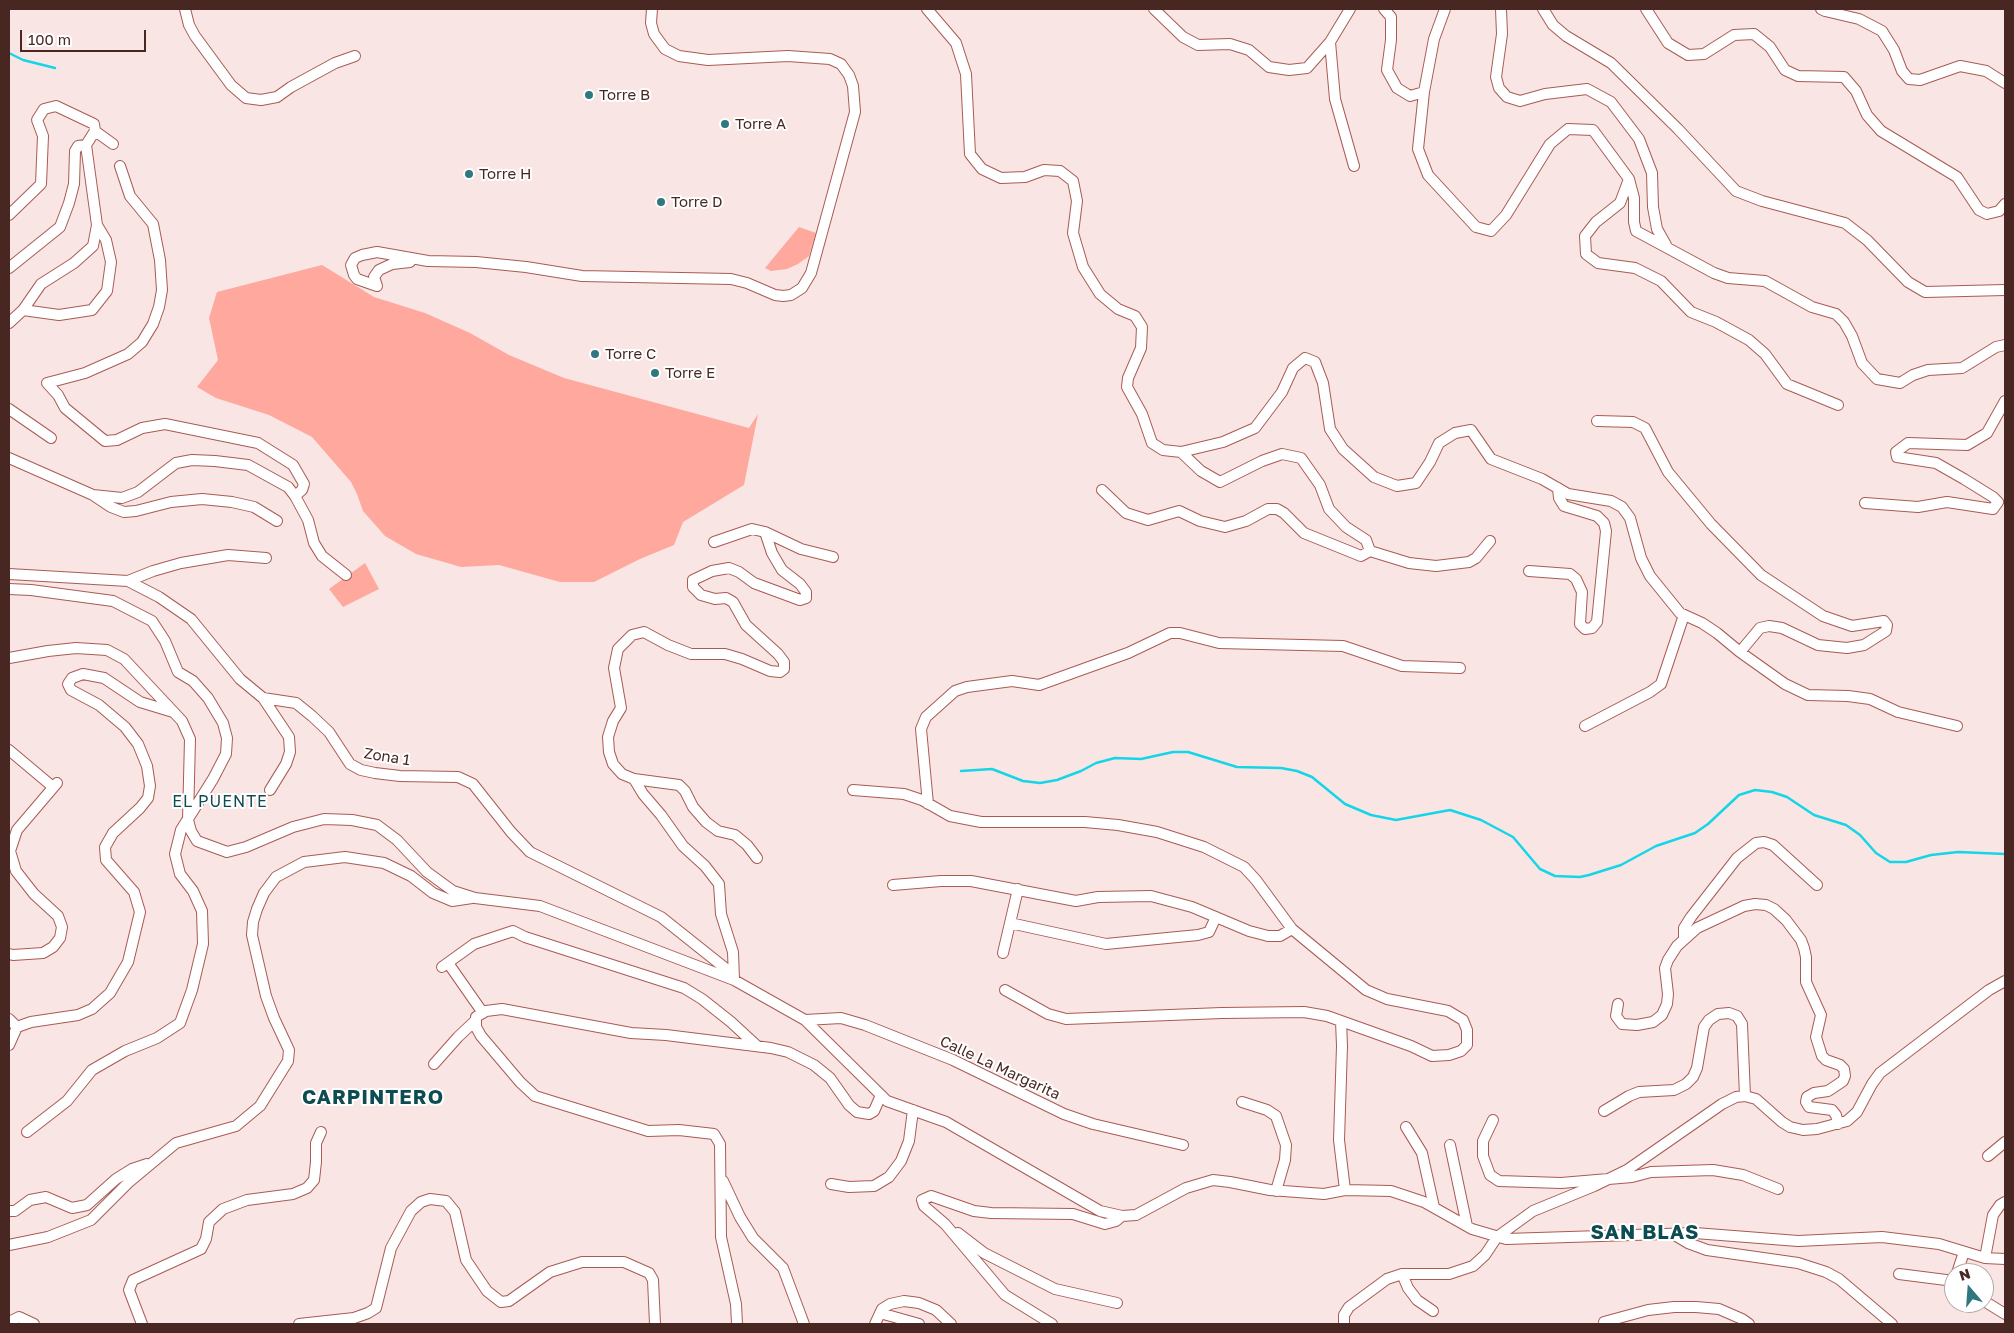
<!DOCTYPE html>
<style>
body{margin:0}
#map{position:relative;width:2014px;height:1333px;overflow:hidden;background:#f9e6e4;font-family:"Golos Text",sans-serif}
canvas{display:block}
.frame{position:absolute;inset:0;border:10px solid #482723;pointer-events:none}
.north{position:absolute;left:1944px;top:1263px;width:50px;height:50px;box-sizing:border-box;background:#fff;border:1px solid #b6a9a7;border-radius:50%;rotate:342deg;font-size:14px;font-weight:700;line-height:20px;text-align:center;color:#482723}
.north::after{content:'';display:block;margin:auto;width:18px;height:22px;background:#307881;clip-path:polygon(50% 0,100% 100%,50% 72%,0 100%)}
.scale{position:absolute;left:20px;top:30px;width:126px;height:22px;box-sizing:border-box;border:2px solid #482723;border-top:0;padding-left:6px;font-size:15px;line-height:18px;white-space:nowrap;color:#482723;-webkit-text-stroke:4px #fff;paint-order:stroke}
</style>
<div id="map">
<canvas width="2014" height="1333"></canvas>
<div class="frame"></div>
<div class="north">N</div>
<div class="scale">100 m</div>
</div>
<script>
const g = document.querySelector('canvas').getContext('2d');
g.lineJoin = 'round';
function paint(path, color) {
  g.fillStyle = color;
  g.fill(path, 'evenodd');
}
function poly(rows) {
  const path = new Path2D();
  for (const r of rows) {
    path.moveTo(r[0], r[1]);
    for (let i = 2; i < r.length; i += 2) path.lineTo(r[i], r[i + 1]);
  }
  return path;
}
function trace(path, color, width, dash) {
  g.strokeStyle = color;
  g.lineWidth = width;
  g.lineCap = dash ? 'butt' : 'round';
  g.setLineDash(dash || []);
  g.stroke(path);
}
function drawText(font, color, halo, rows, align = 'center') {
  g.font = font + ' "Golos Text",sans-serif';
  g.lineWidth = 4;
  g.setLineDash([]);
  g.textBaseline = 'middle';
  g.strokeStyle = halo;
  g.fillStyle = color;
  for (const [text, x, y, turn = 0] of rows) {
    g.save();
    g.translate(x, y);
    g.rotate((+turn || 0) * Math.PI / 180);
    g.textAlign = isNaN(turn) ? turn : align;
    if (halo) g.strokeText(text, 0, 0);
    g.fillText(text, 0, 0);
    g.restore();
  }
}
const green = poly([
 [799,227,816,233,809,256,798,264,787,269,771,271,765,268],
 [322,265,374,297,425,313,470,333,509,355,564,378,749,428,758,414,744,485,683,522,674,545,640,559,594,582,560,582,499,565,461,567,416,554,385,536,363,511,357,494,351,482,312,437,269,415,216,398,197,387,218,360,209,318,217,292],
 [365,563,379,589,343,607,329,589]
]);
const stream = poly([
 [9,53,23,60,55,68],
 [961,771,992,769,1023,781,1040,783,1057,780,1081,771,1096,763,1115,758,1141,759,1173,752,1188,752,1237,767,1281,768,1297,771,1312,777,1345,804,1371,815,1396,820,1450,810,1481,820,1513,837,1540,869,1555,876,1580,877,1589,875,1621,865,1656,846,1695,833,1708,824,1739,795,1755,790,1772,792,1787,797,1814,815,1846,825,1860,835,1876,853,1890,862,1906,862,1931,855,1958,852,2005,854]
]);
const minor = poly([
 [185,9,189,25,195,36,231,85,246,98,261,100,277,97,291,87,335,63,355,56],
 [927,9,956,43,966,74,970,154,982,169,1001,178,1025,177,1044,170,1060,171,1073,181,1077,201,1073,233,1083,267,1100,294,1118,309,1135,316,1142,327,1141,348,1128,378,1127,387,1142,414,1152,443,1163,450,1181,452,1223,442,1255,428,1282,392,1293,368,1305,358,1315,362,1323,383,1330,429,1343,449,1374,477,1397,486,1416,483,1430,462,1439,443,1455,433,1471,430,1491,459,1542,479,1568,494,1611,501,1622,507,1630,518,1641,558,1650,576,1680,613,1702,623,1717,633,1740,652,1785,684,1808,695,1848,696,1870,699,1898,712,1957,726],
 [1154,9,1183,37,1198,45,1230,44,1249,50,1269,67,1289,70,1307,68,1330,42,1350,9],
 [1384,9,1391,17,1391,40,1387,70,1397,88,1410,96,1424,92],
 [1445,9,1434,39,1424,92,1418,149,1428,175,1476,227,1491,231,1506,215,1550,144,1568,129,1593,130,1629,179,1620,203,1596,222,1585,236,1586,254,1598,263,1635,268,1661,281,1691,312,1716,322,1749,340,1765,354,1787,384,1838,405],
 [1501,9,1502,34,1496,77,1499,88,1507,97,1520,101,1545,94,1587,89,1611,102,1639,139,1652,173,1653,207,1657,229,1666,245],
 [1543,9,1553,25,1566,36,1611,63,1678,129,1736,191,1762,201,1845,223,1867,240,1908,282,1925,292,2005,290],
 [1646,9,1668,43,1688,55,1704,54,1734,35,1754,34,1770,47,1785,70,1798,76,1844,77,1856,91,1867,115,1881,131,1957,177,1979,210,1987,214,1999,211,2005,204],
 [1821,9,1825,11,1859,19,1882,31,1894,50,1902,71,1909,79,1920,80,1960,66,1986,71,2005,83],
 [1330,42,1335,99,1354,166],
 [95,131,113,144],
 [120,166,130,196,153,224,160,260,162,290,159,307,153,324,142,342,128,354,85,373,47,383,58,395,65,408,105,441,117,440,142,428,165,424,258,443,293,465,304,484,302,490,295,496],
 [1629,179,1634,198,1634,222,1636,231,1714,273,1728,278,1765,281,1812,307,1836,314,1844,322,1852,336,1862,363,1877,379,1900,383,1913,375,1928,370,1962,368,1996,347,2005,345],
 [9,215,41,184,43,136,37,120,44,109,56,106,94,124,95,131],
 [9,268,60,227,69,203,74,184,75,151,78,146,86,145],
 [377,286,357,279,354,275,351,265,355,258,362,255,377,252,428,261,476,262,526,267,582,276,731,279,747,283,775,295,783,296,791,295,802,288,811,273,855,112,853,86,849,75,841,64,830,59,788,56,708,60,679,56,665,49,654,34,651,23,652,9],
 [377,286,374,277,379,270,392,264,410,262],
 [23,310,59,315,92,310,107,291,111,262,106,240,97,225],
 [9,323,23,310,41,284,74,263,93,246,97,225,86,145,95,131],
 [9,409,51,438],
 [1597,421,1633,422,1645,428,1668,472,1711,524,1761,575,1823,616,1852,626,1884,621,1887,625,1886,631,1864,645,1847,648,1818,645,1782,628,1769,626,1760,628,1740,652],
 [9,458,93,495,111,507,124,512,136,511,171,502,202,499,232,502,254,507,277,521],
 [1102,490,1126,513,1148,520,1179,511,1200,521,1225,527,1246,521,1268,509,1277,509,1284,513,1304,533,1361,556,1370,551,1366,540,1346,527,1329,509,1320,485,1301,458,1282,454,1262,461,1220,482,1201,471,1181,452],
 [93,495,122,498,138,492,176,463,192,460,215,461,248,465,288,487,295,496,308,520,314,543,322,556,346,575],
 [1865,503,1918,507,1947,502,1993,509,1998,502,1993,497,1964,479,1936,463,1897,457,1896,452,1908,443,1967,445,1987,433,2005,401],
 [714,542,752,529,765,532,801,549,833,557],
 [1370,551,1409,563,1436,566,1469,562,1476,558,1490,541],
 [1529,571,1570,574,1576,579,1582,592,1580,624,1585,629,1592,628,1597,622,1606,531,1604,523,1597,516,1564,506,1559,498,1558,488],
 [9,574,128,581,159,597,191,619,240,679,263,698,296,703,312,716,329,732,350,764,361,770,375,773,400,776,458,777,473,784,511,832,530,852,661,917,725,968,734,980],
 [128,581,153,571,181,563,228,555,266,558],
 [9,589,31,590,113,601,152,621,165,641,178,672,193,681,208,698,223,723,227,738,226,754,213,779,181,830,175,854,180,874,193,891,202,911,203,944,192,990,180,1023,157,1038,125,1051,92,1070,67,1101,27,1132],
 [9,658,48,651,76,648,107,650,124,659,182,721,190,739,188,820,191,831,197,841,227,852,246,847,293,827,324,819,352,820,377,825,397,840,427,872,453,891,475,898,540,906,734,980,805,1020,887,1101,946,1122,1100,1211,1122,1216,1136,1215,1186,1188,1213,1180,1230,1182,1270,1190,1324,1194,1345,1190,1391,1191,1424,1202,1472,1229,1506,1239,1695,1233,1798,1241,1882,1237,1939,1244,1985,1258,2005,1259],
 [263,698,289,737,290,752,286,764,270,790],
 [1585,726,1650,692,1661,684,1684,615],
 [9,750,53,787],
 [634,779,643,794,661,815,683,846,705,866,719,884,721,914,733,952,734,980],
 [853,790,904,794,922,800,950,816,981,822,1085,822,1118,825,1157,832,1204,847,1244,867,1256,880,1292,929,1366,990,1387,999,1448,1011,1463,1020,1467,1030,1467,1045,1461,1051,1449,1055,1432,1056,1411,1046,1327,1016,1304,1012,1222,1013,1066,1019,1048,1014,1005,990],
 [928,804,921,729,926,717,955,691,967,687,1012,681,1039,685,1128,653,1170,633,1180,633,1219,643,1343,646,1402,666,1460,668],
 [757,858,747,845,735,835,718,831,706,822,693,807,685,791,679,785,634,779,622,774,613,764,609,752,608,737,613,721,621,708,614,668,618,649,632,635,644,632,668,645,691,654,725,654,742,659,770,671,780,672,784,669,784,662,778,654,746,625,733,602,726,598,715,599,701,595,693,587,693,580,712,571,729,568,739,572,754,583,800,600,806,598,806,592,800,584,782,570,772,553,765,532],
 [893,885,941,881,971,881,1076,901,1098,897,1151,896,1192,907,1249,931,1268,936,1280,936,1292,929],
 [1010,923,1106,944,1198,935,1209,932,1216,917],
 [1684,939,1684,928,1691,917,1737,858,1756,843,1764,842,1773,845,1817,885],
 [1003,953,1018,889],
 [9,954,13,955,43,953,53,947,60,938,62,927,58,916,34,894,16,871,10,851,17,830,57,783],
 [448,963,483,1013],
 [442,967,474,944,513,931,525,937,684,988,702,999,731,1022,757,1046],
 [1618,1004,1616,1016,1622,1024,1637,1025,1653,1022,1662,1015,1667,1004,1668,994,1665,968,1668,960,1677,946,1697,928,1744,906,1755,904,1766,905,1774,909,1786,920,1801,940,1804,948,1806,957,1806,982,1821,1015,1816,1037,1822,1056,1826,1060,1840,1065,1844,1069,1845,1076,1843,1081,1828,1091,1814,1093,1807,1097,1806,1102,1809,1107,1832,1110,1836,1115,1838,1124],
 [9,1019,17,1027],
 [805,1020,841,1018,865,1025,953,1060,1064,1114,1093,1124,1183,1145],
 [1341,1021,1342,1046,1339,1140,1345,1190],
 [9,1045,17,1027,31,1022,78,1015,92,1009,110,993,128,962,140,912,134,892,106,860,105,847,113,833,140,808,148,798,150,786,147,766,138,744,125,727,99,705,71,690,68,684,72,678,83,674,104,678,140,702,173,712],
 [434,1064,458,1037,476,1020],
 [1242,1102,1267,1110,1276,1116,1286,1145,1285,1160,1276,1191],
 [1604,1111,1629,1096,1639,1092,1674,1090,1686,1084,1693,1077,1697,1068,1704,1027,1709,1020,1718,1014,1729,1013,1737,1016,1742,1024,1745,1096],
 [1493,1120,1483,1141,1483,1156,1490,1175,1499,1181,1561,1183,1632,1177,1651,1172,1713,1170,1743,1175,1778,1189],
 [1406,1127,1422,1153,1434,1207],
 [1450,1145,1467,1226],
 [1988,1156,2005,1142],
 [723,1181,740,1217,753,1238,783,1268,804,1324],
 [831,1184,849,1187,874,1186,889,1177,901,1161,909,1141,913,1110],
 [9,1211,15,1211,30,1200,46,1197,72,1208,87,1205,116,1179,132,1169,147,1164],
 [958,1233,984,1253,1055,1289,1117,1303],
 [1673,1234,1688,1243,1707,1250,1798,1263,1826,1272,1839,1279,1892,1324],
 [9,1245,48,1237,91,1220,128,1183,176,1143,236,1126,260,1106,288,1061,289,1050,274,1018,266,996,252,935,253,922,257,909,264,893,276,877,304,862,345,857,384,863,411,876,433,893,452,901,472,898],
 [1985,1258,1993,1215,2000,1205,2005,1202],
 [1957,1273,1964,1252],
 [1402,1274,1408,1288,1417,1300,1433,1311],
 [1899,1274,1954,1281],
 [1984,1301,2005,1314],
 [880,1313,919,1324],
 [9,1322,19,1317,34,1324],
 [1604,1322,1648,1310,1674,1307,1696,1307,1719,1309,1742,1319,1749,1324],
 [142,1324,129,1290,133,1280,201,1249,206,1239,209,1222,223,1209,247,1200,293,1194,307,1188,314,1180,316,1162,316,1143,321,1132],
 [299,1324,354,1318,368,1313,376,1308,391,1248,411,1211,421,1202,430,1199,446,1201,455,1212,466,1260,487,1291,501,1302,509,1301,550,1272,582,1262,624,1262,649,1273,653,1280,655,1324],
 [737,1324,736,1304,721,1237,720,1144,714,1134,679,1130,648,1131,535,1096,520,1082,481,1036,476,1027,476,1017,486,1011,502,1009,631,1033,666,1035,771,1048,788,1052,814,1065,830,1078,849,1105,857,1112,869,1114,874,1111,881,1095],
 [875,1324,882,1309,890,1304,904,1301,919,1303,936,1310,951,1324],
 [1052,1324,1005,1295,945,1224,924,1206,922,1200,931,1196,974,1211,991,1213,1073,1214,1105,1224,1116,1221,1122,1216],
 [1344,1324,1344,1315,1349,1307,1387,1279,1402,1274,1449,1274,1473,1266,1485,1255,1497,1237,1533,1211,1594,1186,1627,1170,1722,1104,1736,1097,1745,1096,1756,1099,1782,1122,1790,1127,1803,1130,1817,1129,1847,1121,1857,1112,1872,1084,1880,1073,1989,990,2005,981]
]);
const markers = [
 [589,95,5,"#307881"],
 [725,124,5,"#307881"],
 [469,174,5,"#307881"],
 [661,202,5,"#307881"],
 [595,354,5,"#307881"],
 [655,373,5,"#307881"]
];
const poiNames = [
 ["Torre B",599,95],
 ["Torre A",735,124],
 ["Torre H",479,174],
 ["Torre D",671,202],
 ["Torre C",605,354],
 ["Torre E",665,373]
];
const streetNames = [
 ["Zona 1",387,757,9],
 ["Calle La Margarita",1000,1068,25]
];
const neighbourhoodNames = [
 ["EL PUENTE",220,802]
];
const districtNames = [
 ["CARPINTERO",373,1098],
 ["SAN BLAS",1645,1233]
];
paint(green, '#fea89e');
trace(stream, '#15d5e7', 2.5);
trace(minor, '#a85b54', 12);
trace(minor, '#fff', 10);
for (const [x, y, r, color] of markers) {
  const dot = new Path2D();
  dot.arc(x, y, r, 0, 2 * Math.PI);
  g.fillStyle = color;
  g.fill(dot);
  trace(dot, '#fff', 2);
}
drawText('15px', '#482723', '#fff', poiNames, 'left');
drawText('15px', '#482723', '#fff', streetNames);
g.letterSpacing = '1px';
drawText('16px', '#0e4c53', '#fff', neighbourhoodNames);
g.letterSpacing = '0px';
g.letterSpacing = '1px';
drawText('bold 20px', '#0e4c53', '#fff', districtNames);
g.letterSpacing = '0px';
</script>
